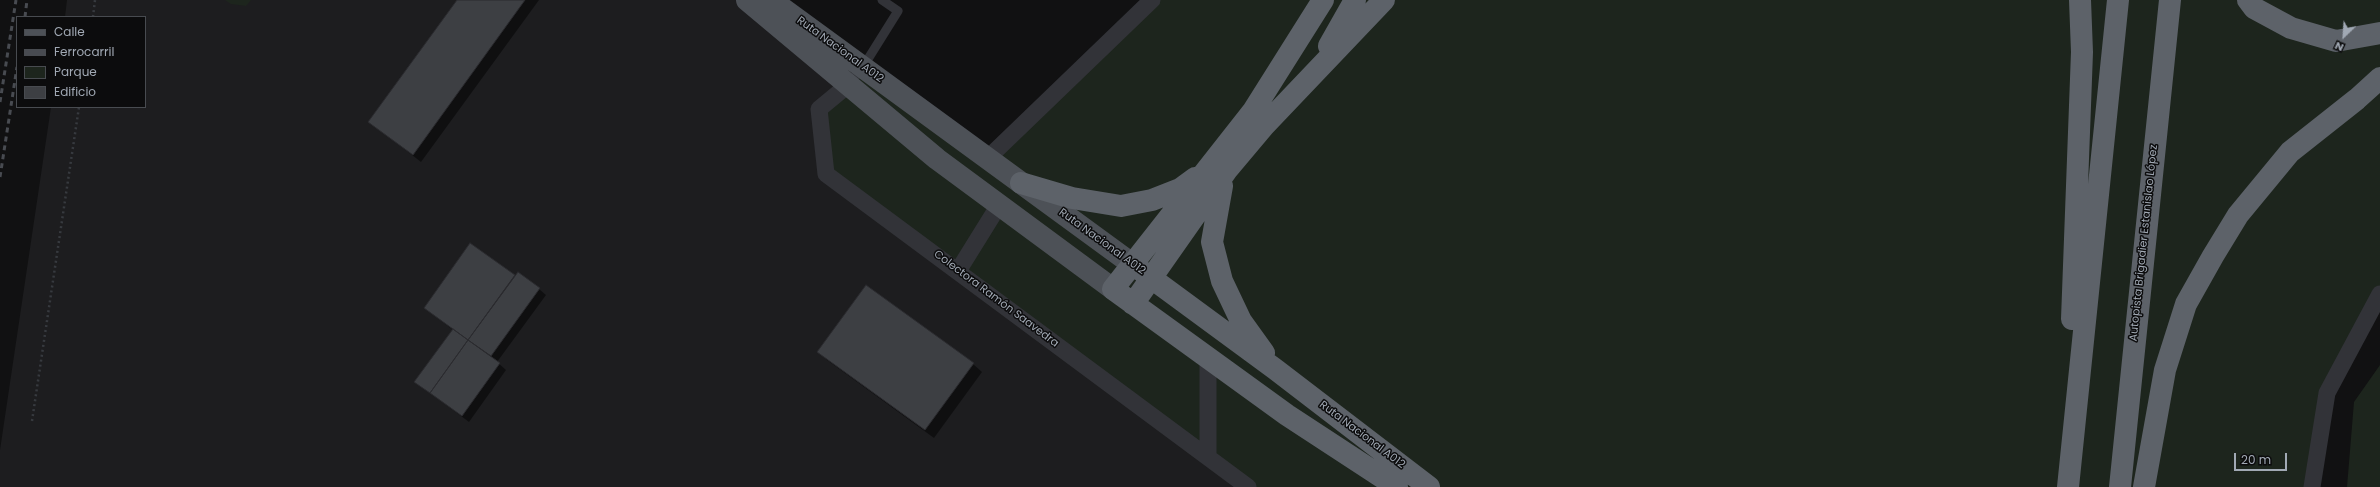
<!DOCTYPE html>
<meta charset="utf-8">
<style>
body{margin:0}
#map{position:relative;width:2380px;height:487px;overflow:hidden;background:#111112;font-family:Poppins,sans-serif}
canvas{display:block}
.legend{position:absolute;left:16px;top:16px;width:130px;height:92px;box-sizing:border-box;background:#0c0c0d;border:1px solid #484b50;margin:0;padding:5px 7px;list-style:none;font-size:12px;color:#a1a9b4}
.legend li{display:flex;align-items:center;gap:8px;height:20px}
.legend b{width:20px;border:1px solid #484b50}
.north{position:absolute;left:2324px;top:16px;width:40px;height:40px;-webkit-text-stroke:3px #0c0c0d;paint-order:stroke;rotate:205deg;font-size:11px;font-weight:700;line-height:16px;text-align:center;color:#a1a9b4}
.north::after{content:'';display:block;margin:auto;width:14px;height:18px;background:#a1a9b4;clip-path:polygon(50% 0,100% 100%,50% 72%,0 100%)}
.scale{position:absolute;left:2234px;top:453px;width:53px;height:18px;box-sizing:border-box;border:2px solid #a1a9b4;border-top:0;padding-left:5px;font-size:12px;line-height:14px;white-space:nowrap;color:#a1a9b4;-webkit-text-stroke:3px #0c0c0d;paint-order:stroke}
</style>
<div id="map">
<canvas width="2380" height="487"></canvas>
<ul class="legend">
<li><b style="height:5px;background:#4d5157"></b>Calle</li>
<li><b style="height:5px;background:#484b51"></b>Ferrocarril</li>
<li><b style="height:11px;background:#1d251d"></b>Parque</li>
<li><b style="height:11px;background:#3d3f43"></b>Edificio</li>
</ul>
<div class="north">N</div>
<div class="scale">20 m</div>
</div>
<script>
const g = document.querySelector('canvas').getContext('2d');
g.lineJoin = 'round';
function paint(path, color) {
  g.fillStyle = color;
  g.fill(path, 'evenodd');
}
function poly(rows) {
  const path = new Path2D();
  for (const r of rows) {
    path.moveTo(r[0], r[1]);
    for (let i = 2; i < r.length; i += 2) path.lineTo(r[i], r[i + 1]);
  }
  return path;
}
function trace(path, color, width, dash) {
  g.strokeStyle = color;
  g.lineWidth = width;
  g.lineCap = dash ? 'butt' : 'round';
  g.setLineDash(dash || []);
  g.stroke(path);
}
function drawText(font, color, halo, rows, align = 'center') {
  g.font = font + ' Poppins,sans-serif';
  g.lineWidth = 3;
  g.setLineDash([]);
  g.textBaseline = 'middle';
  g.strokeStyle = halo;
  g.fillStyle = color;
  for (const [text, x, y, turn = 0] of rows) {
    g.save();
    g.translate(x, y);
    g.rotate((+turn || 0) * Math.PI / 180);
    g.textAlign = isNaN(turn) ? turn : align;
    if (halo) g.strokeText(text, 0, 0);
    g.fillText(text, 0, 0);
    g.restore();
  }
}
const built = poly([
 [67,0,771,0,863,67,1248,487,0,487,0,450,51,107,145,107,145,17,65,17]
]);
const green = poly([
 [225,0,251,0,246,6,231,4],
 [1152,0,2380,0,2380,294,2327,393,2312,487,1248,487,826,174,819,109,863,67,988,158],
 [2380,365,2380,487,2347,487,2354,402]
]);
const shadow = poly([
 [458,0,539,0,421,162,370,122],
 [470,245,515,277,539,289,546,295,497,362,506,370,469,422,416,382,453,330,425,308],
 [819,352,973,364,982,372,934,438,827,360]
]);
const building = poly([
 [457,0,525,0,413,155,368,122,457,0],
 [470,243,515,275,468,340,424,308,470,243],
 [518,272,540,288,491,356,468,340,518,272],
 [866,285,974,363,925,430,817,352,866,285],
 [453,329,468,340,430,393,414,382,453,329],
 [468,340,500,363,462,416,430,393,468,340]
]);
const path = poly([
 [93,17,95,0],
 [32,421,79,107]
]);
const lane = poly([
 [848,85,863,67,898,11,882,0]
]);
const street = poly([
 [848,85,819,109,826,174,1248,487],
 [988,158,1152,0],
 [958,271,999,205],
 [1208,457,1208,358],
 [2312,487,2327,393,2380,294]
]);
const primary = poly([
 [747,0,937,159,1113,289],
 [771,0,1132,264]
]);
const highway = poly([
 [1323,0,1253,111,1113,289,1287,415,1397,487],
 [2248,0,2254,8,2291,28,2336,41,2380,33],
 [1329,46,1355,0],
 [1021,183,1072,198,1121,206,1152,200,1180,189,1195,178],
 [1222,186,1212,242,1222,281,1241,321,1264,353],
 [1139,269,1275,369,1429,487],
 [1133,304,1227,170,1264,126,1384,0],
 [2072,319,2082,52,2080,0],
 [2068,487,2118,0],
 [2120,487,2170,0],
 [2144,487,2165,370,2186,304,2213,256,2238,215,2290,152,2357,99,2380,78]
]);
const rail = poly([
 [25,17,27,0],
 [0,102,16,0],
 [0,177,17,67]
]);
const streetNames = [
 ["Ruta Nacional A012",840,50,36],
 ["Ruta Nacional A012",1102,242,36],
 ["Autopista Brigadier Estanislao López",2144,243,-84],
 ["Colectora Ramón Saavedra",996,299,37],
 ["Ruta Nacional A012",1362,435,37]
];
paint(built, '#1d1d1f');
paint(green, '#1d251d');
paint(shadow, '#0007');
paint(building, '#3d3f43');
trace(building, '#2b2b2f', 1);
trace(path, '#373a3f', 2.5, [2, 3]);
trace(lane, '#323338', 9);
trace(street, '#323338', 17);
trace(primary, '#4d5157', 22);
trace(highway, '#5d6269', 22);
trace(rail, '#484b51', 3, [5, 4]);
drawText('11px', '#a1a9b4', '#0c0c0d', streetNames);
</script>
